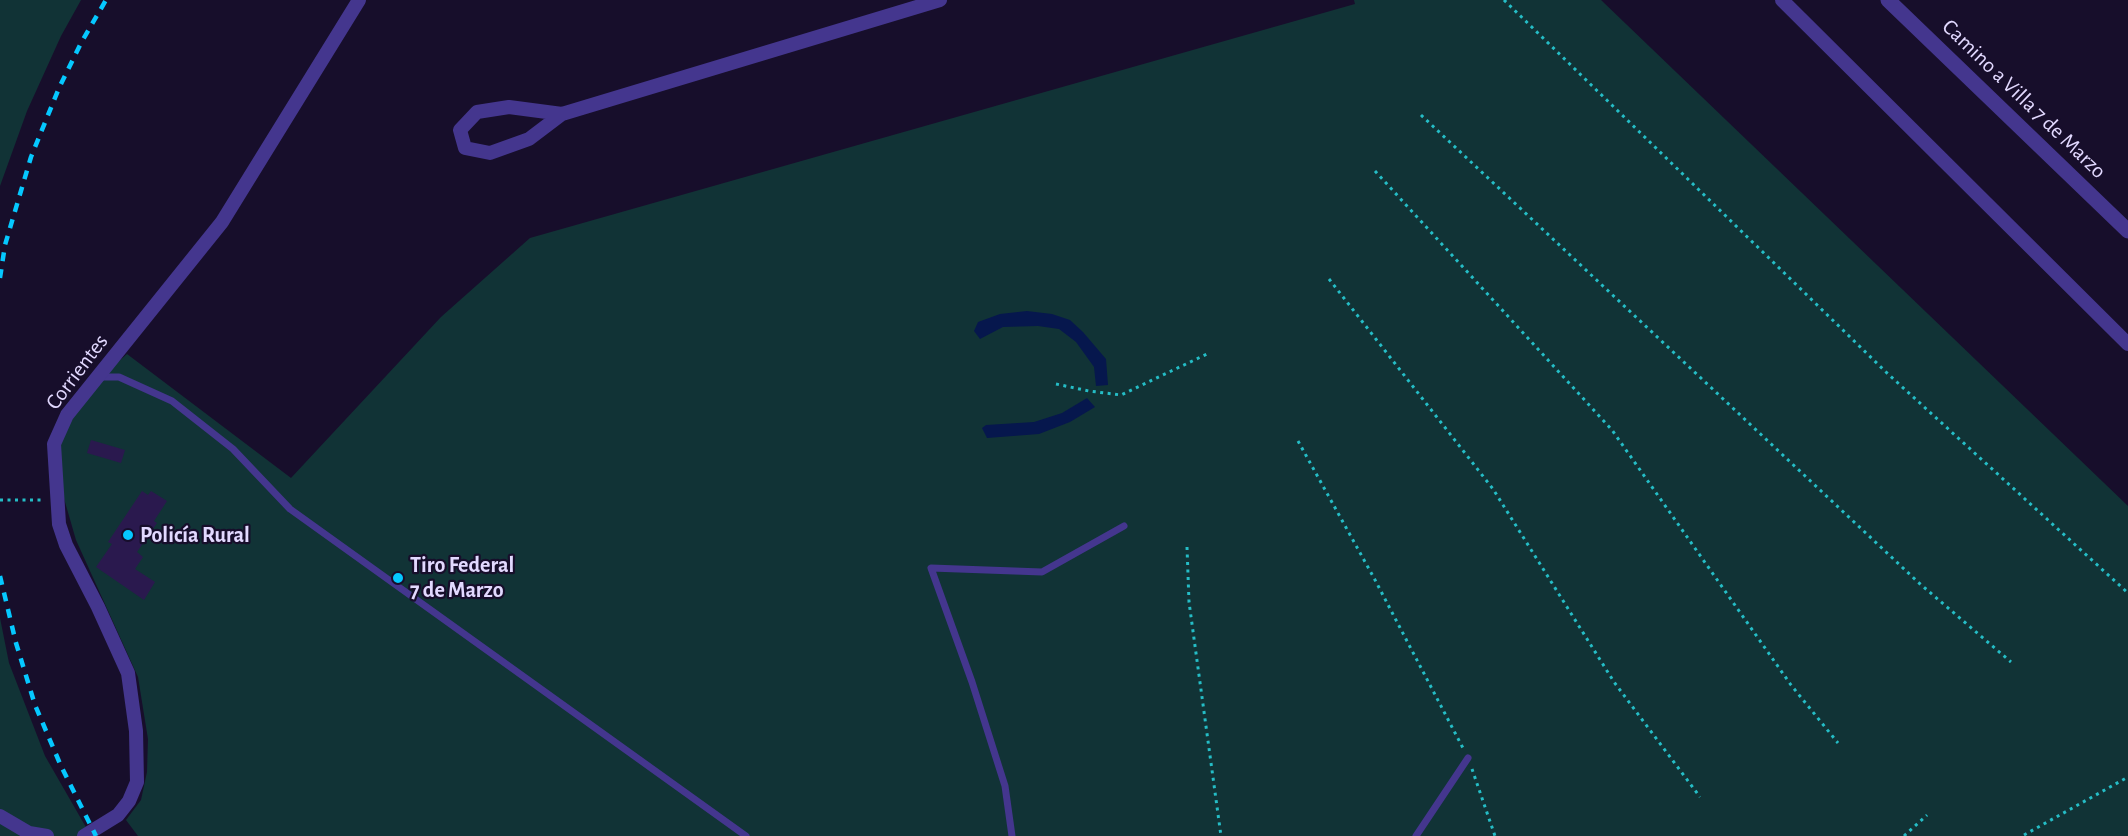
<!DOCTYPE html>
<meta charset="utf-8">
<style>
body{margin:0}
canvas{display:block;background:#170e2b}
</style>
<canvas width="2128" height="836"></canvas>
<script>
const g = document.querySelector('canvas').getContext('2d');
g.lineJoin = 'round';
function paint(path, color) {
  g.fillStyle = color;
  g.fill(path, 'evenodd');
}
function poly(rows) {
  const path = new Path2D();
  for (const r of rows) {
    path.moveTo(r[0], r[1]);
    for (let i = 2; i < r.length; i += 2) path.lineTo(r[i], r[i + 1]);
  }
  return path;
}
function trace(path, color, width, dash) {
  g.strokeStyle = color;
  g.lineWidth = width;
  g.lineCap = dash ? 'butt' : 'round';
  g.setLineDash(dash || []);
  g.stroke(path);
}
function drawText(font, color, halo, rows, align = 'center') {
  g.font = font + ' "Alegreya Sans",sans-serif';
  g.lineWidth = 4.5;
  g.setLineDash([]);
  g.textBaseline = 'middle';
  g.strokeStyle = halo;
  g.fillStyle = color;
  for (const [text, x, y, turn = 0] of rows) {
    g.save();
    g.translate(x, y);
    g.rotate((+turn || 0) * Math.PI / 180);
    g.textAlign = isNaN(turn) ? turn : align;
    if (halo) g.strokeText(text, 0, 0);
    g.fillText(text, 0, 0);
    g.restore();
  }
}
const green = poly([
 [0,0,81,0,61,36,27,111,0,186],
 [1354,0,1601,0,2128,506,2128,836,138,836,126,820,141,800,147,772,148,739,138,677,76,540,63,495,59,450,62,432,109,370,127,354,291,478,441,317,530,238,1355,4],
 [0,618,9,663,45,756,91,836,0,836]
]);
const water = poly([
 [1027,311,1052,314,1070,320,1083,332,1106,359,1108,385,1096,386,1094,367,1076,342,1059,329,1038,326,1003,327,980,339,974,331,978,322,1000,314],
 [1087,398,1095,407,1070,422,1039,434,987,438,982,428,986,425,1034,422,1062,413]
]);
const building = poly([
 [91,440,125,450,121,463,87,453],
 [142,491,148,495,151,491,167,501,154,521,157,523,137,552,143,557,135,569,155,582,144,600,96,567,112,544,108,542]
]);
const path = poly([
 [1504,0,1888,374,2128,593],
 [1421,115,1919,583,2011,662],
 [1375,171,1612,430,1791,685,1838,743],
 [1329,279,1493,489,1614,682,1700,797],
 [1056,384,1089,391,1121,395,1209,353],
 [1298,441,1374,578,1464,750],
 [0,500,43,500],
 [1187,547,1189,602,1221,836],
 [1472,769,1495,836],
 [2024,835,2128,777],
 [1904,836,1927,815]
]);
const service = poly([
 [99,377,119,377,172,401,233,449,290,509,746,836],
 [1012,836,1005,786,972,682,931,568,1042,572,1124,526],
 [1416,836,1468,758]
]);
const minor = poly([
 [1782,0,2128,344],
 [562,114,509,107,477,112,460,130,465,148,490,153,529,139,562,114,940,0],
 [0,816,29,833,47,836],
 [84,836,118,815,129,801,137,782,136,731,128,673,98,607,66,545,59,524,54,444,67,415,222,222,359,0]
]);
const tertiary = poly([
 [1888,0,2128,231]
]);
const rail = poly([
 [0,278,5,245,31,157,59,88,81,43,106,0],
 [0,576,16,643,35,705,61,766,96,836]
]);
const markers = [
 [128,535,6,"#05c8ff"],
 [398,578,6,"#05c8ff"]
];
const streetNames = [
 ["Camino a Villa 7 de Marzo",2024,99,44],
 ["Corrientes",77,372,-53]
];
const poiNames = [
 ["Policía Rural",140,535],
 ["Tiro Federal",410,565],
 ["7 de Marzo",410,590]
];
paint(green, '#113336');
paint(water, '#06174d');
paint(building, '#2a194e');
trace(path, '#25bdc6', 3, [3, 4.5]);
trace(service, '#44368e', 7);
trace(minor, '#44368e', 14);
trace(tertiary, '#44368e', 15);
trace(rail, '#05c8ff', 4.5, [9, 8]);
for (const [x, y, r, color] of markers) {
  const dot = new Path2D();
  dot.arc(x, y, r, 0, 2 * Math.PI);
  g.fillStyle = color;
  g.fill(dot);
  trace(dot, '#170e2b', 2);
}
drawText('22px', '#e2d9ff', '#170e2b', streetNames);
drawText('bold 22px', '#e2d9ff', '#170e2b', poiNames, 'left');
</script>
